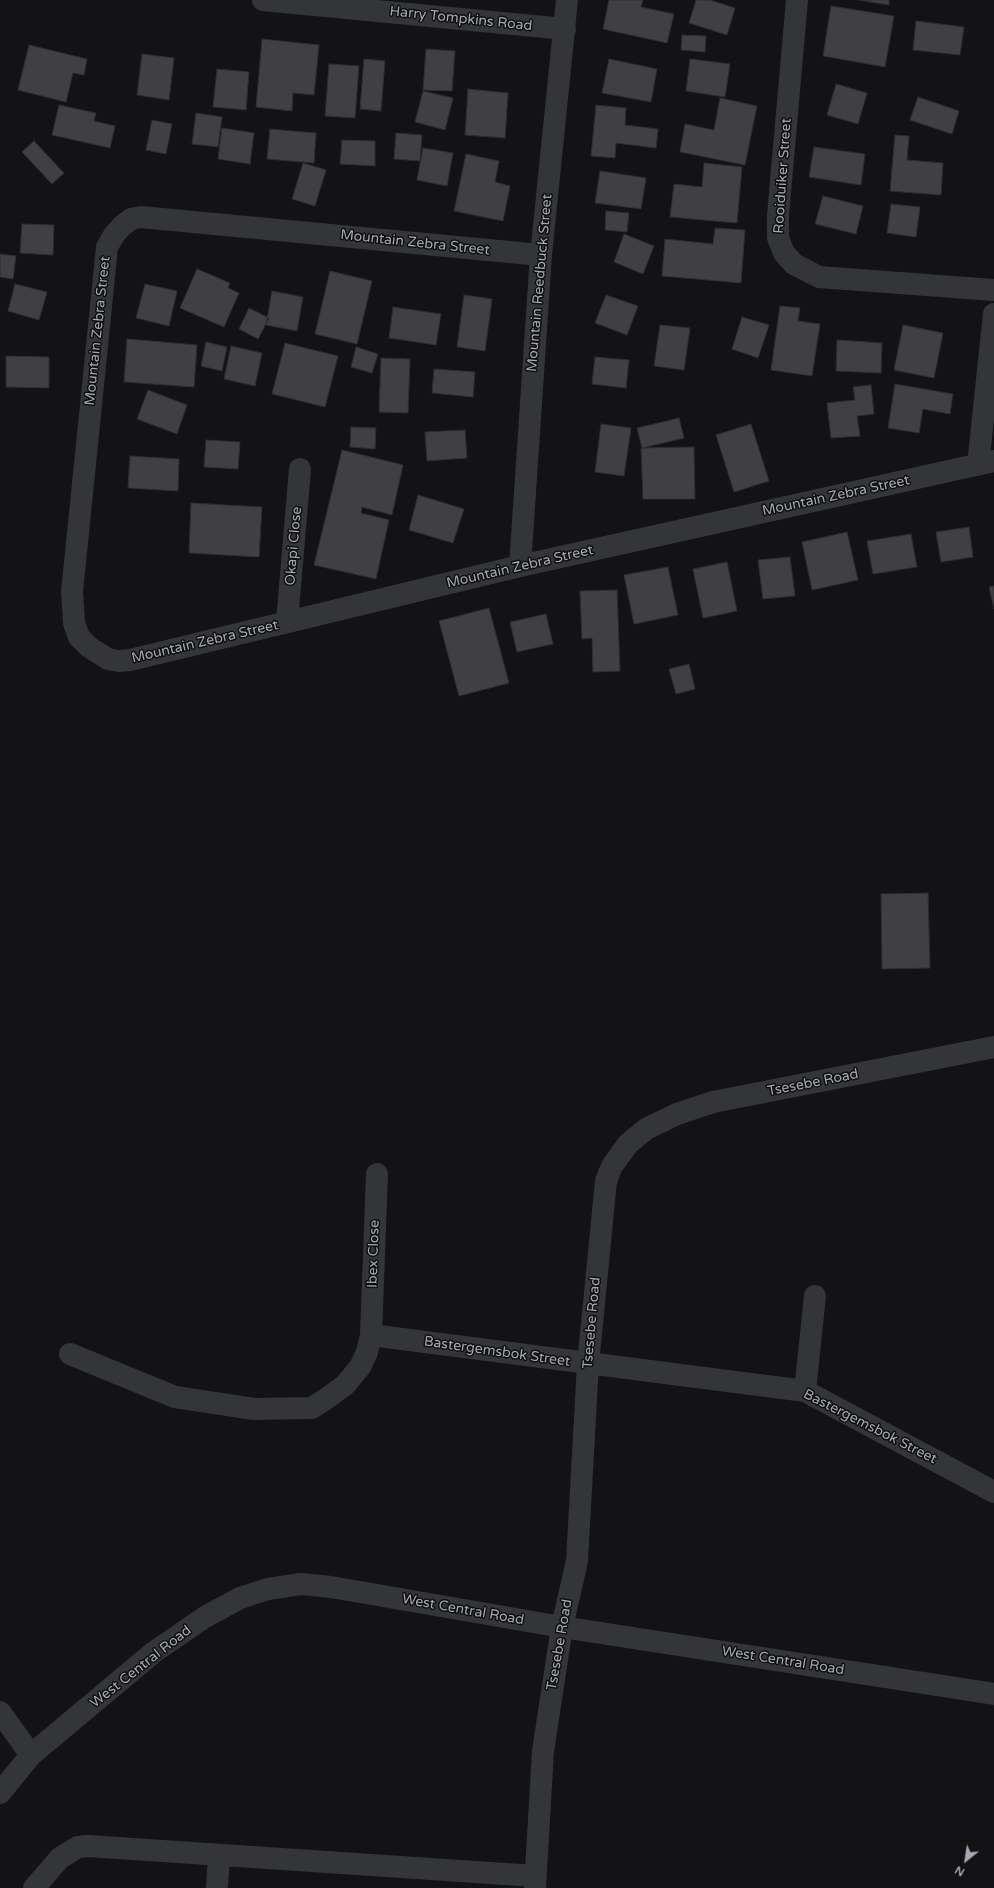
<!DOCTYPE html>
<style>
body{margin:0}
#map{position:relative;width:994px;height:1888px;overflow:hidden;background:#131315;font-family:"Varela Round",sans-serif}
canvas{display:block}
.north{position:absolute;left:946px;top:1840px;width:40px;height:40px;-webkit-text-stroke:3px #0e0e0f;paint-order:stroke;rotate:210deg;font-size:11px;font-weight:700;line-height:16px;text-align:center;color:#a6a9b4}
.north::after{content:'';display:block;margin:auto;width:14px;height:18px;background:#a6a9b4;clip-path:polygon(50% 0,100% 100%,50% 72%,0 100%)}
</style>
<div id="map">
<canvas width="994" height="1888"></canvas>
<div class="north">N</div>
</div>
<script>
const g = document.querySelector('canvas').getContext('2d');
g.lineJoin = 'round';
function paint(path, color) {
  g.fillStyle = color;
  g.fill(path, 'evenodd');
}
function poly(rows) {
  const path = new Path2D();
  for (const r of rows) {
    path.moveTo(r[0], r[1]);
    for (let i = 2; i < r.length; i += 2) path.lineTo(r[i], r[i + 1]);
  }
  return path;
}
function trace(path, color, width, dash) {
  g.strokeStyle = color;
  g.lineWidth = width;
  g.lineCap = dash ? 'butt' : 'round';
  g.setLineDash(dash || []);
  g.stroke(path);
}
function drawText(font, color, halo, rows, align = 'center') {
  g.font = font + ' "Varela Round",sans-serif';
  g.lineWidth = 3;
  g.setLineDash([]);
  g.textBaseline = 'middle';
  g.strokeStyle = halo;
  g.fillStyle = color;
  for (const [text, x, y, turn = 0] of rows) {
    g.save();
    g.translate(x, y);
    g.rotate((+turn || 0) * Math.PI / 180);
    g.textAlign = isNaN(turn) ? turn : align;
    if (halo) g.strokeText(text, 0, 0);
    g.fillText(text, 0, 0);
    g.restore();
  }
}
const building = poly([
 [609,0,643,0,641,7,674,14,667,43,603,29,609,0],
 [696,0,710,0,735,8,727,35,689,23,696,0],
 [858,0,889,0,889,5,858,0],
 [831,6,894,16,885,67,823,56,831,6],
 [916,21,964,27,960,55,913,50,916,21],
 [682,35,706,36,705,52,681,50,682,35],
 [262,39,319,45,314,95,293,93,292,111,256,107,262,39],
 [29,45,87,59,84,75,73,73,66,102,18,90,29,45],
 [426,49,455,51,452,91,423,90,426,49],
 [142,54,174,58,169,100,137,95,142,54],
 [364,59,385,61,381,111,360,109,364,59],
 [609,59,657,69,651,102,602,93,609,59],
 [690,59,730,64,725,97,686,91,690,59],
 [329,64,359,66,355,118,325,116,329,64],
 [217,69,249,72,246,110,213,107,217,69],
 [836,84,867,93,858,124,827,115,836,84],
 [468,89,508,93,505,138,465,135,468,89],
 [423,91,453,98,445,130,415,122,423,91],
 [918,97,959,111,952,134,910,120,918,97],
 [720,98,757,106,745,165,680,152,685,124,714,130,720,98],
 [59,105,96,113,94,121,115,126,110,148,52,135,59,105],
 [596,105,626,108,625,125,658,129,656,148,616,143,615,158,591,156,596,105],
 [196,113,222,117,218,147,192,144,196,113],
 [152,120,172,124,166,154,146,150,152,120],
 [222,128,254,133,250,164,218,159,222,128],
 [270,129,316,133,314,163,267,159,270,129],
 [396,133,422,135,420,161,394,159,396,133],
 [895,135,909,136,907,160,943,163,941,195,890,191,895,135],
 [342,140,375,141,375,166,340,164,342,140],
 [34,141,64,173,52,184,22,152,34,141],
 [814,147,865,154,861,185,809,177,814,147],
 [423,148,453,153,447,186,417,180,423,148],
 [466,154,499,161,495,182,510,186,503,221,454,211,466,154],
 [303,163,326,170,315,206,292,199,303,163],
 [704,163,742,167,737,223,670,217,674,184,702,187,704,163],
 [600,171,646,178,641,209,595,203,600,171],
 [823,196,863,206,856,234,815,224,823,196],
 [891,204,920,207,916,237,887,233,891,204],
 [606,211,629,213,627,232,605,230,606,211],
 [22,224,54,225,53,255,20,253,22,224],
 [715,228,745,230,741,283,662,276,665,239,713,244,715,228],
 [624,234,654,246,643,274,614,262,624,234],
 [0,254,16,256,13,279,0,277,0,254],
 [197,269,230,283,228,288,239,293,224,327,180,308,197,269],
 [330,271,372,281,357,344,315,334,330,271],
 [15,284,47,292,39,320,8,311,15,284],
 [145,284,177,291,169,326,136,318,145,284],
 [272,291,303,297,297,331,266,325,272,291],
 [464,295,492,299,485,351,457,347,464,295],
 [606,295,638,306,627,335,595,323,606,295],
 [780,306,800,308,798,321,820,324,812,376,771,370,780,306],
 [393,307,441,314,436,345,389,338,393,307],
 [249,308,269,318,258,339,239,329,249,308],
 [742,317,769,325,758,358,732,349,742,317],
 [660,325,690,328,684,370,654,366,660,325],
 [903,325,943,333,934,378,894,370,903,325],
 [127,339,197,345,194,387,124,382,127,339],
 [837,340,882,343,881,373,836,371,837,340],
 [206,342,227,347,222,371,201,366,206,342],
 [285,343,338,356,325,407,272,394,285,343],
 [231,346,262,353,255,386,224,379,231,346],
 [356,347,378,354,372,373,351,367,356,347],
 [6,356,49,357,49,388,6,387,6,356],
 [595,357,629,360,626,388,592,384,595,357],
 [381,358,410,359,408,413,379,412,381,358],
 [434,369,475,372,473,397,432,393,434,369],
 [895,384,953,394,950,414,923,409,919,433,888,428,895,384],
 [871,385,874,414,857,416,860,436,831,438,827,403,855,400,853,387,871,385],
 [148,390,187,405,177,434,137,419,148,390],
 [679,418,684,438,642,448,637,428,679,418],
 [601,424,631,428,624,476,595,472,601,424],
 [751,424,769,481,734,492,716,435,751,424],
 [351,427,376,428,375,449,350,447,351,427],
 [465,430,467,458,427,461,425,432,465,430],
 [206,440,240,442,238,469,204,467,206,440],
 [694,447,695,499,643,499,641,448,694,447],
 [342,450,403,465,392,515,362,507,361,513,389,520,376,579,314,565,342,450],
 [130,456,179,459,178,491,128,488,130,456],
 [418,495,464,509,453,543,409,530,418,495],
 [191,503,262,507,259,557,189,553,191,503],
 [969,527,973,557,941,562,936,532,969,527],
 [847,532,858,580,812,590,802,542,847,532],
 [911,534,917,567,873,574,867,541,911,534],
 [790,557,795,596,763,599,758,560,790,557],
 [727,562,737,611,703,618,693,569,727,562],
 [668,567,678,615,634,624,624,575,668,567],
 [994,586,994,609,989,587,994,586],
 [617,590,620,671,593,672,592,638,582,639,580,591,617,590],
 [489,608,509,683,459,696,439,621,489,608],
 [546,614,553,644,517,652,510,622,546,614],
 [689,664,695,689,676,694,669,669,689,664],
 [928,893,930,968,882,969,881,894,928,893]
]);
const minor = poly([
 [263,0,565,29],
 [797,0,778,215,778,238,784,253,794,264,819,277,994,290],
 [541,255,141,217,131,219,122,226,114,235,107,247,72,592,74,623,79,637,89,647,108,659,119,661,130,660,520,566,994,461],
 [978,465,994,314],
 [520,566,541,255,567,0],
 [287,622,300,469],
 [371,1335,377,1174],
 [70,1354,175,1397,254,1409,312,1408,326,1399,345,1385,360,1367,367,1352,371,1335,805,1391,994,1492],
 [805,1391,815,1296],
 [0,1712,31,1755],
 [0,1793,31,1755,154,1652,205,1617,240,1598,268,1589,301,1584,331,1587,562,1627,994,1694],
 [34,1888,60,1858,78,1847,88,1846,535,1876],
 [217,1888,219,1855],
 [535,1888,543,1751,562,1627,577,1561,588,1364,606,1181,612,1166,628,1144,646,1129,677,1114,713,1102,994,1047]
]);
const streetNames = [
 ["Harry Tompkins Road",461,19,6],
 ["Rooiduiker Street",783,176,-86],
 ["Mountain Zebra Street",415,243,6],
 ["Mountain Reedbuck Street",540,283,-85],
 ["Mountain Zebra Street",98,331,-84],
 ["Mountain Zebra Street",836,496,-12],
 ["Okapi Close",294,546,-85],
 ["Mountain Zebra Street",520,567,-13],
 ["Mountain Zebra Street",205,642,-13],
 ["Tsesebe Road",813,1083,-11],
 ["Ibex Close",374,1254,-88],
 ["Tsesebe Road",592,1323,-85],
 ["Bastergemsbok Street",497,1352,8],
 ["Bastergemsbok Street",870,1427,27],
 ["West Central Road",463,1610,10],
 ["Tsesebe Road",560,1645,-80],
 ["West Central Road",783,1661,9],
 ["West Central Road",141,1667,-38]
];
paint(building, '#404044');
trace(building, '#2e2d30', 1);
trace(minor, '#343539', 22);
drawText('14px', '#a6a9b4', '#0e0e0f', streetNames);
</script>
